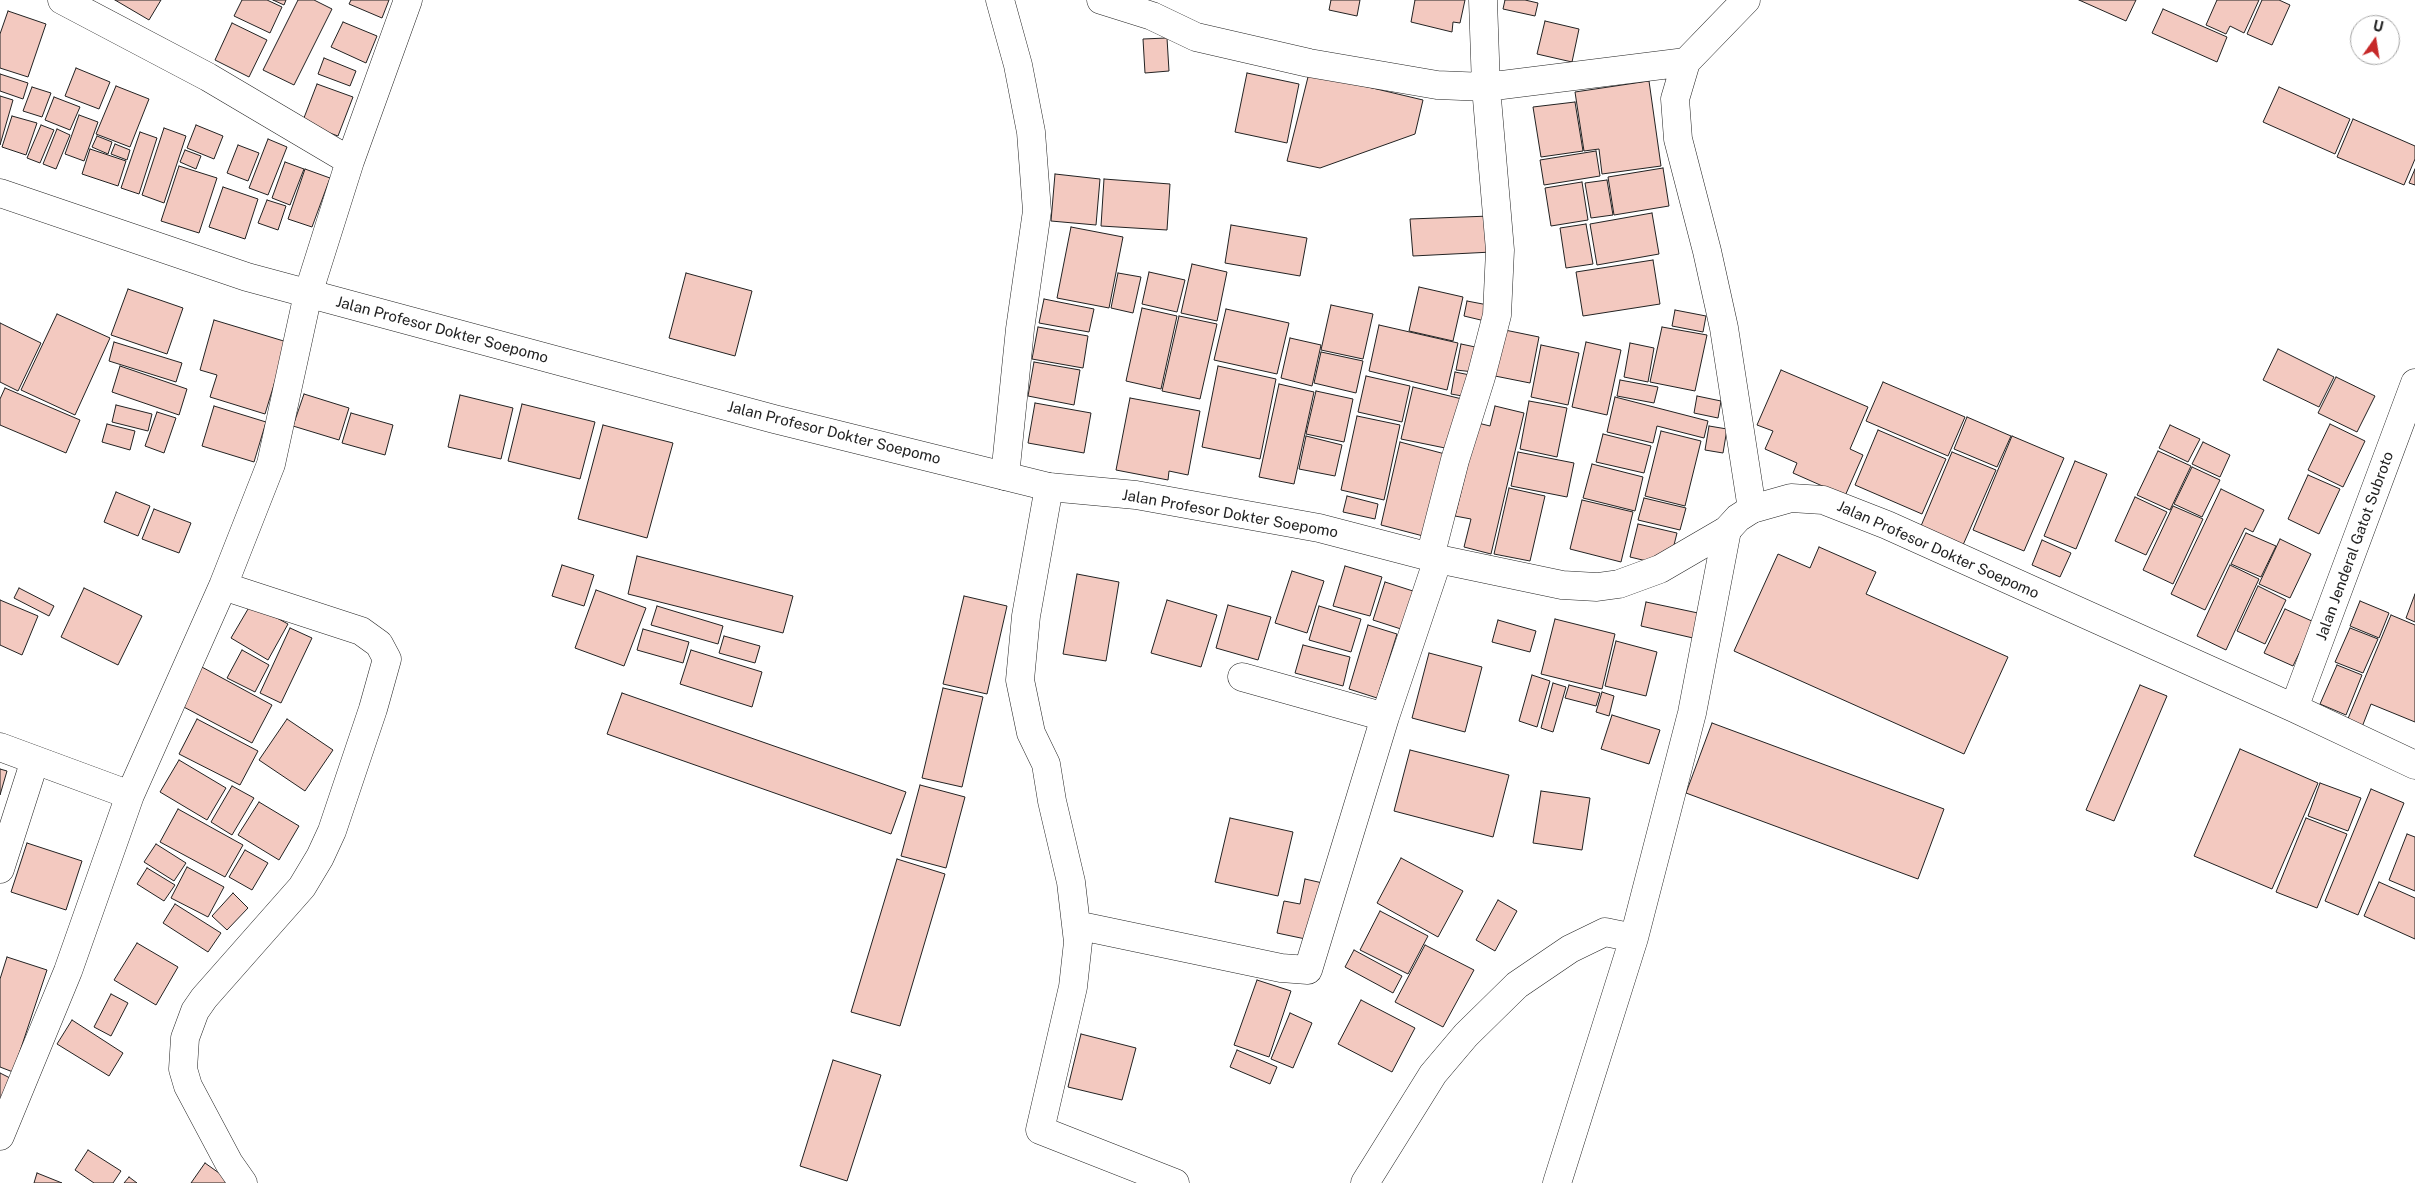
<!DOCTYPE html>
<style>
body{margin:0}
#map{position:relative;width:2415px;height:1183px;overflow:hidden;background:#fff;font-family:"Public Sans",sans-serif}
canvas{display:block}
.north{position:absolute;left:2350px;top:15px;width:50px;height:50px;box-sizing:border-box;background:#fff;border:1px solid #a7a7a7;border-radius:50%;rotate:13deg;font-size:14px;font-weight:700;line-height:20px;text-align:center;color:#222}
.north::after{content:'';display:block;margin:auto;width:18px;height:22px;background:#c62828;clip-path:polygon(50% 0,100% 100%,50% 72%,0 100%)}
</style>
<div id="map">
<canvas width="2415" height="1183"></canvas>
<div class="north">U</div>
</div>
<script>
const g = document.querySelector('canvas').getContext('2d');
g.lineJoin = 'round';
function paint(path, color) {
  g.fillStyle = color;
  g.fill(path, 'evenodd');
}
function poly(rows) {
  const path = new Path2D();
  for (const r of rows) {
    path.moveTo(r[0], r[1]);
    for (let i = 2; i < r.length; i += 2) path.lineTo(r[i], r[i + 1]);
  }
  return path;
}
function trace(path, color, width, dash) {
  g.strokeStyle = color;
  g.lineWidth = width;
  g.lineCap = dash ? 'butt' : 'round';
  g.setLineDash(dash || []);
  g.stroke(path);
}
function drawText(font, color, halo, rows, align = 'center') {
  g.font = font + ' "Public Sans",sans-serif';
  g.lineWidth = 4;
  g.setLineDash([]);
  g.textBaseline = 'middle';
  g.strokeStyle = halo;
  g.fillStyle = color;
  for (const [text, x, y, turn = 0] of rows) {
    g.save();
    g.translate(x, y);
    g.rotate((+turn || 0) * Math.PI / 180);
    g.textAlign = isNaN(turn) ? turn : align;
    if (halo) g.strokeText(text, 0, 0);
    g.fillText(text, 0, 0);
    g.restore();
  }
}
const building = poly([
 [115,0,161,0,149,20,115,0],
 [242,0,267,0,282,7,270,33,234,16,242,0],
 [273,0,286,0,284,5,273,0],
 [298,0,314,0,332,9,294,85,263,70,298,0],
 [351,0,389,0,382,18,349,4,351,0],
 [1331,0,1360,0,1357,16,1329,10,1331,0],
 [1415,0,1465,0,1460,23,1453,22,1452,32,1411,22,1415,0],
 [1505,0,1525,0,1538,3,1535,16,1503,9,1505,0],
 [2079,0,2136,0,2126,21,2079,0],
 [2217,0,2259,0,2244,33,2230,26,2226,34,2206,25,2217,0],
 [2262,0,2279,0,2290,5,2272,45,2247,34,2262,0],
 [2163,9,2227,37,2217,62,2152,33,2163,9],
 [8,11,46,24,28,77,0,68,0,34,8,11],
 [1545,21,1579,29,1572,62,1537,54,1545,21],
 [343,22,377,36,366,63,331,47,343,22],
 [232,23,267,40,249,77,215,60,232,23],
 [1167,38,1169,71,1145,73,1143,39,1167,38],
 [324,58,356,71,350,86,318,74,324,58],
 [76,68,110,82,99,109,65,96,76,68],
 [1247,73,1299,84,1287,143,1235,132,1247,73],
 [1309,73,1423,100,1415,134,1320,168,1287,161,1309,73],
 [0,74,28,83,23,99,0,91,0,74],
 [1649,81,1661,166,1602,174,1599,149,1584,151,1575,92,1649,81],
 [317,84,353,97,338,136,302,123,317,84],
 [116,86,149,99,130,147,96,134,116,86],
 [32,87,51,93,42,117,23,111,32,87],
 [2279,87,2350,119,2335,154,2263,122,2279,87],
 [0,96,13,100,0,145,0,96],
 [54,97,80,107,70,130,45,120,54,97],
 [1575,102,1583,151,1541,157,1533,107,1575,102],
 [79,115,98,122,84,161,65,154,79,115],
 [12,116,37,123,26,155,2,147,12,116],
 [2353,119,2415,146,2415,159,2404,185,2337,157,2353,119],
 [41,125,54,130,40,163,27,158,41,125],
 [196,125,223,136,214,159,187,148,196,125],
 [164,128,186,136,164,203,142,195,164,128],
 [57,129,70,135,56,169,43,164,57,129],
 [140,132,157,138,139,194,121,188,140,132],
 [97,136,112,142,108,154,92,147,97,136],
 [268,139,287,147,268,195,249,188,268,139],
 [115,144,130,150,127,160,111,154,115,144],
 [238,145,259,153,248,181,227,173,238,145],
 [90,149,126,161,118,186,82,174,90,149],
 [185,150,201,156,196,169,180,162,185,150],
 [1596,151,1600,176,1544,185,1540,160,1596,151],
 [285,162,304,169,290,205,272,198,285,162],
 [179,166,217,178,199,233,161,221,179,166],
 [1663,168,1669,206,1614,215,1608,177,1663,168],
 [305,169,330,178,312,227,288,219,305,169],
 [2415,169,2415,185,2409,183,2415,169],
 [1055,174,1100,179,1096,225,1051,221,1055,174],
 [1104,179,1170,184,1167,230,1101,226,1104,179],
 [1607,180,1613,215,1591,218,1585,183,1607,180],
 [1582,182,1588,220,1551,226,1545,188,1582,182],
 [223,187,258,199,245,239,209,227,223,187],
 [267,200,286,206,278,230,258,223,267,200],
 [1652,213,1659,254,1597,265,1590,224,1652,213],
 [1490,216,1492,252,1413,256,1410,219,1490,216],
 [1586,224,1593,264,1566,268,1560,228,1586,224],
 [1231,225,1307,238,1300,276,1225,263,1231,225],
 [1071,227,1123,237,1109,308,1057,298,1071,227],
 [1653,260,1660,304,1583,316,1576,272,1653,260],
 [1192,264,1227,272,1217,321,1181,313,1192,264],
 [1149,272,1185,280,1177,312,1142,304,1149,272],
 [686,273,752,291,735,356,669,338,686,273],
 [1118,273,1141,277,1133,313,1111,308,1118,273],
 [1419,287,1463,297,1453,341,1409,331,1419,287],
 [128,289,183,308,167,354,111,335,128,289],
 [1044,299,1094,309,1089,332,1039,323,1044,299],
 [1467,301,1488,305,1485,321,1464,316,1467,301],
 [1331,305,1373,314,1363,359,1321,350,1331,305],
 [1142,308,1177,316,1161,389,1126,381,1142,308],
 [1226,309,1289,323,1277,374,1214,360,1226,309],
 [1675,310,1706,316,1703,332,1672,326,1675,310],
 [57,314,110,338,75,415,21,390,57,314],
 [1179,316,1217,324,1200,399,1162,391,1179,316],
 [214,320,287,342,265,414,210,397,217,375,200,370,214,320],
 [0,323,41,343,18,391,0,382,0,323],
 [1379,325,1458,343,1447,390,1369,371,1379,325],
 [1038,327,1088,336,1083,368,1032,359,1038,327],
 [1662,327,1707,335,1695,391,1650,382,1662,327],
 [1500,329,1539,337,1530,383,1490,375,1500,329],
 [1290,338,1321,345,1312,386,1281,378,1290,338],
 [114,342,182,363,176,382,109,361,114,342],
 [1586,342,1621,350,1607,415,1572,407,1586,342],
 [1630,343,1654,348,1648,382,1624,377,1630,343],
 [1461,344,1480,348,1474,372,1456,370,1461,344],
 [1541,345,1579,353,1568,405,1531,397,1541,345],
 [2278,349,2334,377,2319,407,2263,380,2278,349],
 [1321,352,1363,361,1356,393,1314,383,1321,352],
 [1034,362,1080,370,1074,405,1028,396,1034,362],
 [120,366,187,389,179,415,112,392,120,366],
 [1218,366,1276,379,1260,459,1202,447,1218,366],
 [1781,370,1868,407,1850,449,1863,455,1845,496,1793,473,1797,463,1765,449,1773,431,1757,425,1781,370],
 [1455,372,1475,376,1468,397,1451,394,1455,372],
 [1366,376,1410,386,1402,422,1358,412,1366,376],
 [2336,377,2375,396,2357,432,2318,413,2336,377],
 [1620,380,1658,387,1654,403,1617,396,1620,380],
 [1883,382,1965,417,1948,456,1866,421,1883,382],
 [1279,384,1314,392,1294,484,1259,477,1279,384],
 [1413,387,1462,399,1450,449,1401,439,1413,387],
 [5,388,80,420,66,453,0,425,0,399,5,388],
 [1316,391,1353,399,1344,442,1306,434,1316,391],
 [304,394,349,408,339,440,293,426,304,394],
 [460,395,513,408,501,459,448,447,460,395],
 [1697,396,1721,401,1718,418,1694,413,1697,396],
 [1615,397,1708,421,1704,438,1657,426,1653,443,1607,432,1615,397],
 [1130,398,1200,411,1188,475,1169,471,1168,480,1116,470,1130,398],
 [1529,401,1567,408,1557,457,1520,449,1529,401],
 [1035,403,1091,413,1084,453,1028,443,1035,403],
 [522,404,595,422,580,479,508,461,522,404],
 [116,405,152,414,148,431,112,422,116,405],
 [214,406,266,422,254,462,202,446,214,406],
 [1495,406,1524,413,1491,554,1464,547,1471,519,1455,516,1478,423,1490,426,1495,406],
 [157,412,176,418,164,453,145,446,157,412],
 [351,413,393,425,385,455,342,443,351,413],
 [1357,416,1400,425,1384,500,1341,490,1357,416],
 [1967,417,2011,436,1997,467,1954,449,1967,417],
 [107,424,135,431,130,450,102,442,107,424],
 [2330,424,2365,441,2343,487,2308,470,2330,424],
 [603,425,673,443,647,538,578,519,603,425],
 [2170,425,2200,439,2188,462,2159,448,2170,425],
 [1709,426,1727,429,1723,453,1705,450,1709,426],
 [1878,430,1946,459,1922,514,1855,485,1878,430],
 [1661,431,1701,441,1685,506,1645,496,1661,431],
 [1603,434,1651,446,1644,473,1596,462,1603,434],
 [1306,436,1342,445,1335,476,1299,469,1306,436],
 [2012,436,2064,458,2024,551,1973,530,2012,436],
 [1400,442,1445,454,1427,537,1381,525,1400,442],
 [2203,442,2230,455,2220,477,2192,464,2203,442],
 [2158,451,2191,466,2170,510,2137,495,2158,451],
 [1518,452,1574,463,1567,497,1511,486,1518,452],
 [1952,452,1996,470,1963,545,1921,526,1952,452],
 [2075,461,2107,474,2076,549,2044,536,2075,461],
 [1592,464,1643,477,1635,511,1583,498,1592,464],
 [2192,467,2220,480,2202,517,2174,504,2192,467],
 [2308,475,2340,489,2319,534,2288,519,2308,475],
 [1509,488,1545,496,1530,561,1494,554,1509,488],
 [2221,489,2264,510,2253,532,2245,528,2205,610,2171,594,2221,489],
 [116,492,150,506,138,536,104,522,116,492],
 [1347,496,1378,504,1375,519,1343,512,1347,496],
 [2135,497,2167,512,2146,555,2115,541,2135,497],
 [1644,498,1686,508,1680,530,1638,520,1644,498],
 [1582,500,1633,512,1621,562,1570,549,1582,500],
 [2173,506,2203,519,2173,584,2143,570,2173,506],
 [154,509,191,523,179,553,142,539,154,509],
 [1638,524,1677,533,1673,549,1651,562,1630,557,1638,524],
 [2246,533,2276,546,2261,577,2231,564,2246,533],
 [2280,539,2311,554,2290,598,2259,584,2280,539],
 [2042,540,2071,553,2060,577,2032,565,2042,540],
 [1819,547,1876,572,1866,594,2008,657,1964,754,1734,651,1778,554,1810,568,1819,547],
 [637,556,793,596,783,633,628,594,637,556],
 [562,565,594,575,584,606,552,596,562,565],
 [2230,565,2259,579,2226,650,2197,636,2230,565],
 [1345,566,1382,577,1370,616,1333,606,1345,566],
 [1292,571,1324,581,1307,633,1275,623,1292,571],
 [1077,574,1119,582,1106,661,1063,654,1077,574],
 [1385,582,1416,592,1404,630,1373,620,1385,582],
 [2258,586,2286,600,2265,644,2237,631,2258,586],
 [19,588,54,606,49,616,14,598,19,588],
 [84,588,142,616,118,665,61,637,84,588],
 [596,590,646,608,624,666,575,648,596,590],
 [2415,594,2415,622,2406,618,2415,594],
 [964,596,1007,606,987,694,943,684,964,596],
 [0,600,38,616,22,655,0,645,0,600],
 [1167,600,1217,615,1201,667,1151,653,1167,600],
 [2360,601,2389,613,2379,638,2350,626,2360,601],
 [1646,602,1698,613,1693,638,1641,626,1646,602],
 [251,604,288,624,268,660,231,638,251,604],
 [1228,605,1271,617,1258,660,1216,648,1228,605],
 [657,606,723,626,718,644,651,625,657,606],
 [1319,606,1361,619,1351,652,1309,640,1319,606],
 [2285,609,2314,622,2293,666,2264,653,2285,609],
 [2391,615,2415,625,2415,722,2371,704,2362,727,2347,721,2391,615],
 [1555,619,1615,634,1602,689,1541,674,1555,619],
 [1498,620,1536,631,1530,652,1492,642,1498,620],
 [1368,625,1397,634,1377,698,1349,689,1368,625],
 [290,628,312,638,281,703,260,693,290,628],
 [2350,628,2378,639,2363,673,2335,662,2350,628],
 [643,629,689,642,683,663,637,650,643,629],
 [724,636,760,646,755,663,719,653,724,636],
 [1616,641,1657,652,1646,696,1605,686,1616,641],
 [1303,645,1350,657,1343,686,1295,673,1303,645],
 [242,650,269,665,255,692,227,678,242,650],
 [691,650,762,672,752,707,680,684,691,650],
 [1429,653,1482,667,1465,732,1412,718,1429,653],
 [2337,665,2362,675,2346,715,2320,704,2337,665],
 [200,666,272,705,252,743,180,705,200,666],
 [1532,675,1550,681,1537,727,1519,721,1532,675],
 [1553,683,1566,687,1553,732,1541,728,1553,683],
 [1569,685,1600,693,1596,706,1565,698,1569,685],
 [2140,685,2167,696,2114,821,2086,810,2140,685],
 [943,688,983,697,962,787,922,778,943,688],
 [1602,692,1614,696,1609,716,1596,712,1602,692],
 [622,693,906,792,891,834,607,734,622,693],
 [1612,715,1660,730,1649,764,1601,749,1612,715],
 [197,719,258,751,240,785,179,754,197,719],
 [287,719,333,750,305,791,259,760,287,719],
 [1712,723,1944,809,1918,879,1686,793,1712,723],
 [2240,749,2318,783,2272,889,2194,856,2240,749],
 [1410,750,1509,775,1493,837,1394,811,1410,750],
 [179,760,226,788,207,820,160,792,179,760],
 [0,769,7,771,0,795,0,769],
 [2320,783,2361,798,2348,831,2308,816,2320,783],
 [920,785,965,797,946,868,901,856,920,785],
 [232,786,254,798,232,835,211,822,232,786],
 [2371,789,2404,803,2358,915,2325,901,2371,789],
 [1541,791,1590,798,1582,850,1533,843,1541,791],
 [259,802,299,826,279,860,238,835,259,802],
 [178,809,243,845,225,877,160,842,178,809],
 [1230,818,1293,832,1278,896,1215,882,1230,818],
 [2306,818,2347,834,2317,908,2276,892,2306,818],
 [2407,834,2415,837,2415,891,2389,880,2407,834],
 [27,843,82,861,66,910,11,892,27,843],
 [156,844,186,863,174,881,144,862,156,844],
 [245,850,268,863,252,890,229,877,245,850],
 [1401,858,1463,891,1438,937,1377,903,1401,858],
 [897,859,945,874,900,1026,851,1012,897,859],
 [187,867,224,887,208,917,171,898,187,867],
 [147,868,175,885,164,901,137,884,147,868],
 [1305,879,1327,884,1315,941,1277,933,1284,901,1300,904,1305,879],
 [2379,882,2415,898,2415,939,2364,916,2379,882],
 [233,893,248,908,227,930,212,916,233,893],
 [1498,900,1517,911,1495,951,1476,940,1498,900],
 [175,904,221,933,208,952,163,923,175,904],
 [1380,911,1428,936,1408,974,1360,950,1380,911],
 [137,943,178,967,156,1005,114,980,137,943],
 [1425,945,1474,970,1443,1027,1395,1002,1425,945],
 [1354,950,1402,976,1393,993,1345,967,1354,950],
 [7,957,47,970,13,1072,0,1067,0,979,7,957],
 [1257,980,1291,991,1269,1057,1234,1045,1257,980],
 [111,994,128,1003,111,1036,94,1027,111,994],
 [1361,1000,1415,1028,1392,1072,1338,1044,1361,1000],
 [1290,1013,1312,1023,1293,1068,1271,1059,1290,1013],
 [72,1020,123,1053,109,1076,57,1044,72,1020],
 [1081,1034,1136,1048,1122,1100,1068,1087,1081,1034],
 [1237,1050,1277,1067,1270,1084,1230,1067,1237,1050],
 [833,1060,881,1075,847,1181,800,1166,833,1060],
 [0,1073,14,1080,0,1107,0,1073],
 [88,1150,121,1171,113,1183,94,1183,75,1170,88,1150],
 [205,1163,233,1183,191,1183,205,1163],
 [37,1173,62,1183,34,1183,37,1173],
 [129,1177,137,1183,124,1183,129,1177]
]);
const minor = poly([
 [62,0,208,77,350,161],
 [1000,0,1018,65,1031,132,1037,211,1020,329,1005,476],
 [1101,0,1152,16,1196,37,1309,63,1437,85,1486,87,1686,62],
 [1746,0,1686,62,1675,99,1678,139,1707,251,1724,328,1752,509],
 [1049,487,1026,616,1020,680,1031,733,1046,764,1052,801,1071,882,1078,942,1073,987,1040,1130,1175,1183],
 [1430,557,1455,460,1481,377,1497,315,1500,250,1486,87,1483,0],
 [223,586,361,631,379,644,387,659,373,709,332,831,320,857,302,887,204,998,195,1011,185,1038,183,1069,188,1086,229,1163,243,1183],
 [1242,677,1385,717],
 [0,747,130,795],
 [0,869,35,760],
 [1076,925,1281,968,1308,970,1385,717,1438,559],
 [0,1136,68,971,130,795,223,586,271,464,308,294,350,161,408,0],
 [1365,1183,1433,1074,1466,1035,1517,985,1570,949,1605,932,1634,938],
 [1557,1183,1634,938,1692,713,1727,530]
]);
const secondary = poly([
 [0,193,247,277,774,419,1049,487,1136,495,1319,528,1438,559,1562,585,1597,587,1619,584,1660,569,1727,530,1738,518,1752,509,1791,498,1823,500,1887,525,2294,708,2415,765],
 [2294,708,2415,383]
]);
const streetNames = [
 ["Jalan Profesor Dokter Soepomo",442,330,15],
 ["Jalan Profesor Dokter Soepomo",834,433,14],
 ["Jalan Profesor Dokter Soepomo",1230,514,10],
 ["Jalan Jenderal Gatot Subroto",2355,546,-70],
 ["Jalan Profesor Dokter Soepomo",1938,550,24]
];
paint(building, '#f3c9c0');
trace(building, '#222', 1);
trace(minor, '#222', 29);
trace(secondary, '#222', 29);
trace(minor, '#fff', 28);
trace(secondary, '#fff', 28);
drawText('15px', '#222', '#fff', streetNames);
</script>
